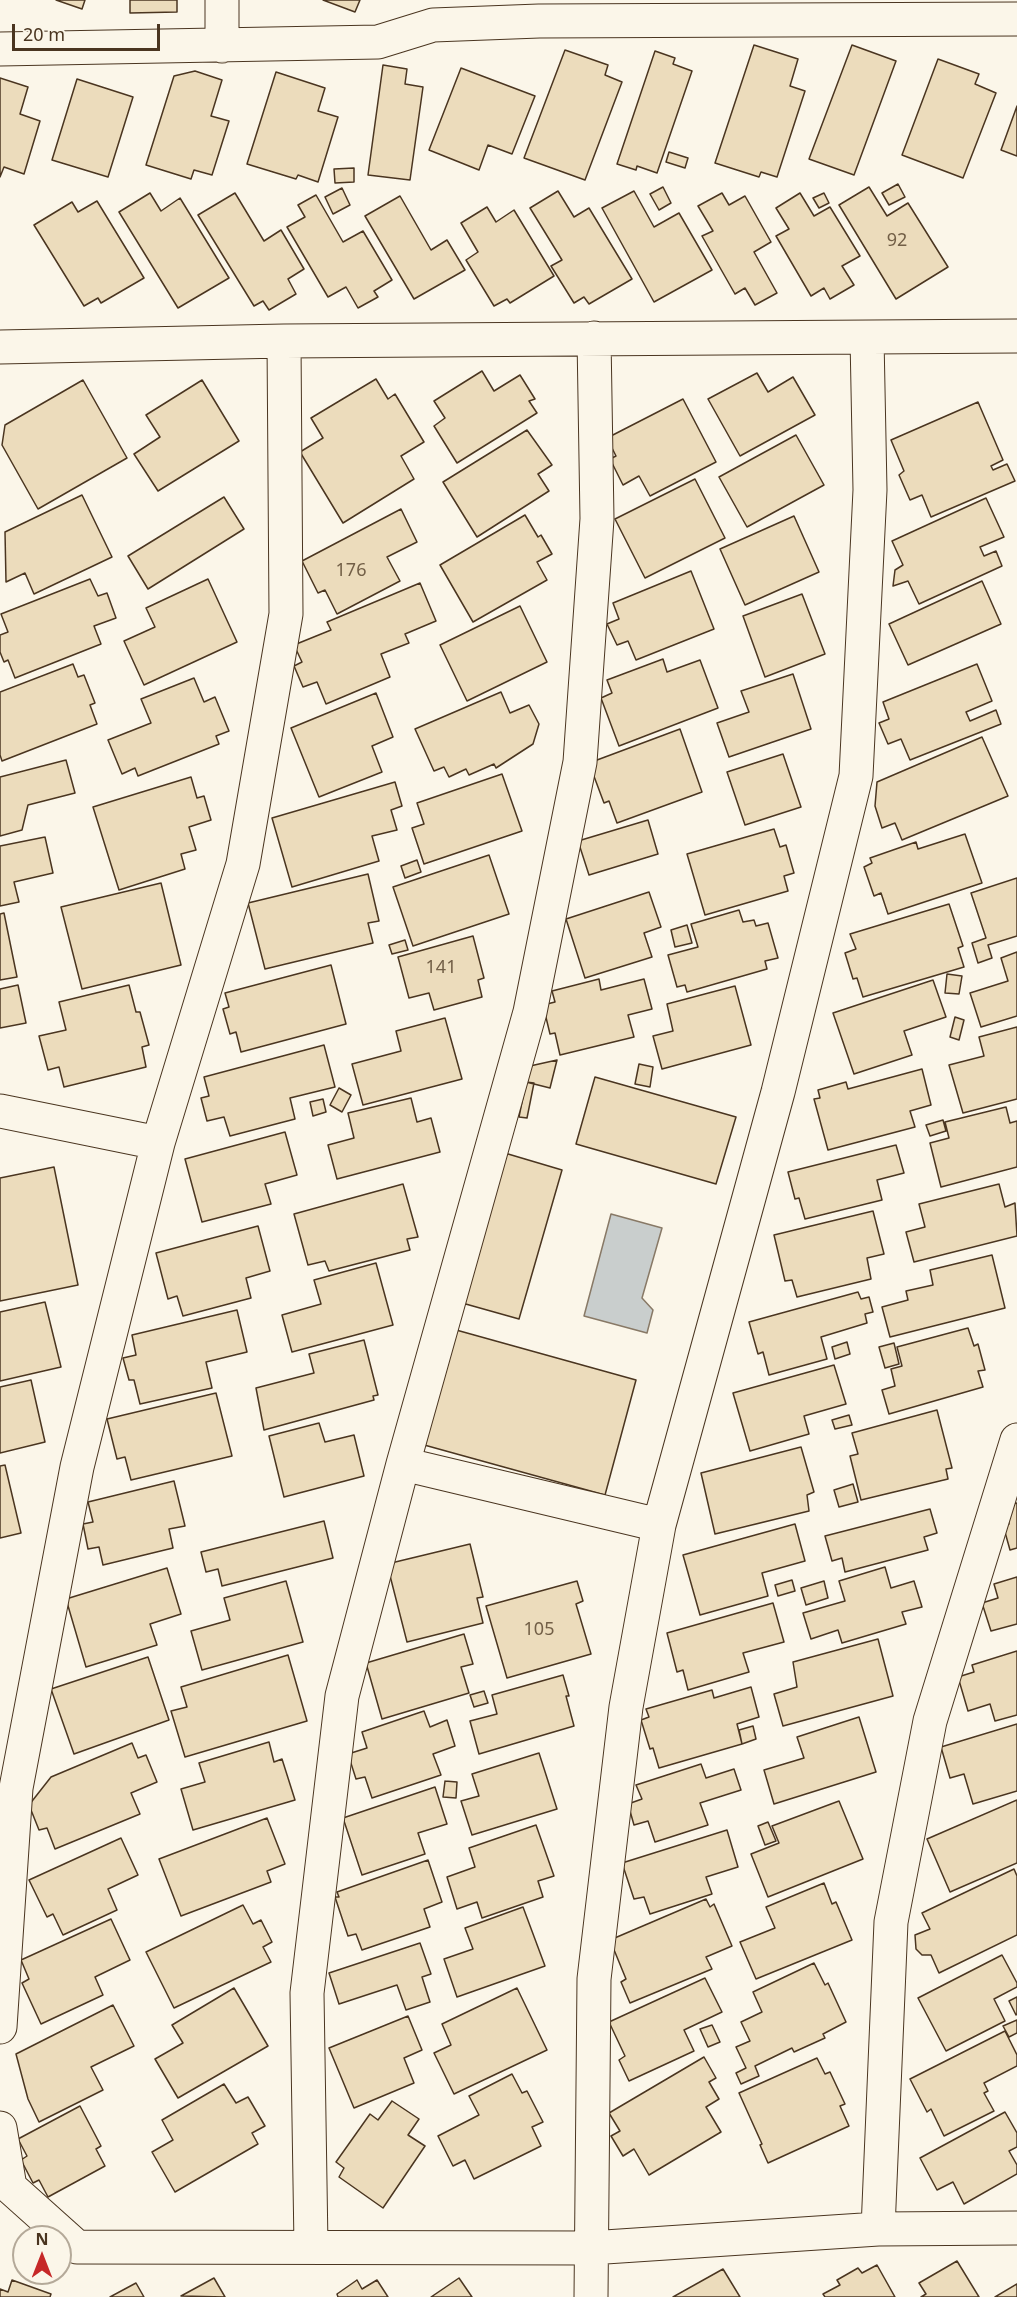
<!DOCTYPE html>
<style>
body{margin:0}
#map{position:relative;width:1017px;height:2297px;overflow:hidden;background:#fbf6e9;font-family:"Noto Sans",sans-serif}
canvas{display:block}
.north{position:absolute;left:12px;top:2225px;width:60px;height:60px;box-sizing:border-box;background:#fbf6e9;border:2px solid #b4a999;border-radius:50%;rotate:0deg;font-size:16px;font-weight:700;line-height:24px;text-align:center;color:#4a3520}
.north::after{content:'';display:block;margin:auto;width:21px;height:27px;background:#c62828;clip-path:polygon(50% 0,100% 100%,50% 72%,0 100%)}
.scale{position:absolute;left:12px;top:24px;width:148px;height:27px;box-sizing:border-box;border:3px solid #4a3520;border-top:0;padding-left:8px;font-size:18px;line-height:21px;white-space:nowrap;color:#4a3520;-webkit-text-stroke:4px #fbf6e9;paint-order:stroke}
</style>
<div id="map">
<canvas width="1017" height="2297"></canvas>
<div class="north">N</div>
<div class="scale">20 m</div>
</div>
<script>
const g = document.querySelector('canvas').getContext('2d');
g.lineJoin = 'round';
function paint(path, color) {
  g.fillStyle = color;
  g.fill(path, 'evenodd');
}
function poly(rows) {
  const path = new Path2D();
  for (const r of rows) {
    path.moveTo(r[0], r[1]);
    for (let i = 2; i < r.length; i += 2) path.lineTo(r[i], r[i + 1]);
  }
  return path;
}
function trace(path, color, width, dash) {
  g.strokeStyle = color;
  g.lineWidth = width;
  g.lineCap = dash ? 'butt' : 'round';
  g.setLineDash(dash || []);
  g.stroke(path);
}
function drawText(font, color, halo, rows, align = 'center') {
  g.font = font + ' "Noto Sans",sans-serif';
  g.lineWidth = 4.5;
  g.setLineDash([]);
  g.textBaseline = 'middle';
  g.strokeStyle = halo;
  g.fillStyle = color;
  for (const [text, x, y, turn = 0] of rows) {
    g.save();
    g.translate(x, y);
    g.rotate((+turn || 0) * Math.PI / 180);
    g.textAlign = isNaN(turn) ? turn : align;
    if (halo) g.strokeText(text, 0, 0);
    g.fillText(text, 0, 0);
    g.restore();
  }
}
const water = poly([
 [611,1214,662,1228,642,1298,653,1310,647,1333,584,1316,611,1214]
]);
const building = poly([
 [56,0,85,0,82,9,56,0],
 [130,0,177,0,177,12,130,13,130,0],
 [323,0,360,0,355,12,323,0],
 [754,45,798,59,790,86,805,91,777,177,761,172,759,177,715,163,754,45],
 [852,45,896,61,854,175,809,159,852,45],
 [565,50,608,65,605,75,622,82,585,180,524,158,565,50],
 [655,51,675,58,673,64,692,71,657,173,637,166,636,170,617,164,655,51],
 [938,59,979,74,975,84,996,93,963,178,902,155,938,59],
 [383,65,407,69,405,84,423,87,410,180,368,175,383,65],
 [461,68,535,96,512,154,488,145,479,170,429,150,461,68],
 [195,71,222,80,211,116,229,121,212,175,194,170,191,179,146,165,174,76,195,71],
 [276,72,325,88,318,111,338,117,318,182,298,175,296,179,247,164,276,72],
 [0,78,28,87,20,114,40,121,24,174,4,167,0,177,0,78],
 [77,79,133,97,108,177,52,160,77,79],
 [1017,106,1017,156,1001,150,1017,106],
 [669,152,688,158,685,168,666,162,669,152],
 [354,168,354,182,335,183,334,169,354,168],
 [898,184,905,197,889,205,882,193,898,184],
 [663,187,671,203,659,210,650,194,663,187],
 [869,187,887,216,908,203,948,267,896,299,839,205,869,187],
 [342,188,350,205,333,214,325,197,342,188],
 [558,191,574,217,589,208,632,279,589,304,584,297,574,303,551,266,562,260,530,208,558,191],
 [634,191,654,227,679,213,712,270,654,302,602,208,634,191],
 [150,193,161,211,180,198,229,278,178,308,119,212,150,193],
 [235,193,264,241,281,230,304,269,288,279,296,294,269,310,263,301,254,306,198,215,235,193],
 [722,193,729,205,745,196,771,242,754,252,777,293,755,305,745,288,735,294,702,236,713,231,698,206,722,193],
 [800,193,814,216,830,207,860,256,842,266,854,285,830,299,824,288,811,296,776,236,789,229,776,208,800,193],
 [824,193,829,203,819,208,813,198,824,193],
 [316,195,343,242,363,231,392,280,374,291,378,297,358,308,346,287,328,297,287,227,305,217,298,205,316,195],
 [400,196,431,250,447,240,465,270,414,299,365,216,400,196],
 [97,201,144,278,101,303,98,298,84,306,34,225,72,202,78,212,97,201],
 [487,207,496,222,514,210,554,276,510,303,507,299,494,306,466,260,478,252,461,223,487,207],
 [482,371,494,391,520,375,535,399,529,401,537,413,457,463,434,426,445,418,434,401,482,371],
 [757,373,768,392,793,377,815,415,740,456,708,399,757,373],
 [376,379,388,399,395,394,424,442,401,456,414,479,343,523,300,452,323,438,311,418,376,379],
 [83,380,127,458,38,509,2,445,5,425,83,380],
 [202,380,239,441,158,491,134,454,160,437,146,415,202,380],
 [683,399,716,462,650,496,639,476,623,485,610,459,616,456,607,438,683,399],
 [978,402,1003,460,991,466,993,470,1007,464,1015,481,931,517,922,495,910,500,899,475,904,471,891,440,978,402],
 [527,430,552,465,538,474,549,491,477,537,443,482,527,430],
 [796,435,824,485,747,527,719,477,796,435],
 [695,479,725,538,645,578,615,519,695,479],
 [82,495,112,557,34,594,25,573,6,582,5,532,82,495],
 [224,497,244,529,148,589,128,556,224,497],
 [986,498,1004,537,980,547,984,556,996,551,1002,566,919,604,908,581,893,586,895,570,903,565,892,541,986,498],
 [401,509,417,542,387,557,400,581,337,614,325,590,318,593,302,561,401,509],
 [525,515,538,537,541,535,552,554,537,562,547,580,473,622,440,565,525,515],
 [794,516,819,572,745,605,720,549,794,516],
 [691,571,714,629,636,660,628,641,617,645,607,624,619,619,613,603,691,571],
 [90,579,98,596,107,593,116,618,94,626,101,644,15,678,8,660,4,662,0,652,0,635,8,632,1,614,90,579],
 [208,579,237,642,144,685,124,641,155,627,146,608,208,579],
 [982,581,1001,624,908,665,889,624,982,581],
 [420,583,436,621,405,634,409,643,381,654,390,677,326,704,317,682,303,687,294,666,302,662,294,645,331,630,327,622,420,583],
 [802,594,825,654,765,677,743,616,802,594],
 [520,606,547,662,467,701,440,645,520,606],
 [663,659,667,672,700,660,718,708,619,746,601,698,612,693,607,680,663,659],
 [73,664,78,677,84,675,95,703,90,705,97,724,2,761,0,755,0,692,73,664],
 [977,664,992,701,966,712,970,721,996,710,1001,724,910,760,901,739,888,744,879,723,889,719,883,702,977,664],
 [793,674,811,729,729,757,717,723,749,712,741,691,793,674],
 [194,678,204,702,215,697,229,731,216,736,219,744,138,776,135,768,122,774,108,740,151,723,141,699,194,678],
 [501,692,510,713,529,705,539,724,533,744,496,768,494,764,469,775,466,769,449,777,444,767,434,771,415,729,501,692],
 [376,693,393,737,372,746,382,772,319,797,291,728,376,693],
 [680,729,702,792,617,823,609,801,604,803,589,763,680,729],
 [982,737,1008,796,902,840,895,823,882,828,875,806,877,782,982,737],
 [783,754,801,807,745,825,727,772,783,754],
 [66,760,75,793,28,805,22,830,0,836,0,777,66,760],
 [502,774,522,831,424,864,412,828,424,824,417,803,502,774],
 [191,777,197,798,204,796,211,820,189,827,196,850,181,854,185,869,119,890,93,807,191,777],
 [395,782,402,806,391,810,397,830,372,836,379,861,292,887,272,818,395,782],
 [648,820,658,854,589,875,578,841,648,820],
 [774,829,780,847,786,845,794,873,784,876,788,891,705,915,687,854,774,829],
 [965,834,982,883,888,914,881,893,874,896,864,867,872,863,870,858,916,842,918,849,965,834],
 [45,837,53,873,14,882,19,902,0,906,0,846,45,837],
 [489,855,509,914,413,946,393,887,489,855],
 [417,860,421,872,405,878,401,866,417,860],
 [368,874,379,921,368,923,373,943,265,969,248,903,368,874],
 [1017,878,1017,936,988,945,992,958,978,963,972,943,986,938,971,893,1017,878],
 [161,883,181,965,82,989,61,907,161,883],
 [649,892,661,927,644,933,652,957,585,978,566,919,649,892],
 [949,904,963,946,958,948,964,967,863,997,857,978,853,979,845,953,856,949,850,934,949,904],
 [739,910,743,922,754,920,756,926,768,923,778,958,765,961,767,969,687,992,685,985,677,987,668,955,698,947,691,924,739,910],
 [4,913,17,977,0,980,0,914,4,913],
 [687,925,692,943,675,947,671,930,687,925],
 [473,936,484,978,478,980,482,997,434,1010,429,993,409,998,398,957,473,936],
 [405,940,408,950,392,954,389,945,405,940],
 [1017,952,1017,1016,981,1027,970,993,1008,981,1001,958,1017,952],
 [331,965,346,1024,241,1052,236,1032,230,1034,223,1009,229,1007,225,993,331,965],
 [947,974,962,976,959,994,945,993,947,974],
 [599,979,601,990,644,979,652,1009,628,1015,634,1037,560,1055,555,1033,550,1034,543,1005,555,1002,552,991,599,979],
 [933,980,946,1017,904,1031,912,1055,854,1074,833,1013,933,980],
 [18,985,26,1023,0,1028,0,989,18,985],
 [129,985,136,1012,140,1012,149,1045,142,1047,146,1067,64,1087,59,1067,48,1070,39,1036,66,1030,59,1002,129,985],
 [735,986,751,1045,662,1069,653,1036,673,1031,667,1004,735,986],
 [955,1017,964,1020,959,1040,950,1037,955,1017],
 [445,1018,462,1079,363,1105,352,1064,401,1051,396,1031,445,1018],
 [1017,1027,1017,1099,963,1113,949,1065,984,1056,979,1037,1017,1027],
 [324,1045,335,1087,290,1098,295,1119,230,1136,224,1117,207,1121,201,1098,209,1096,204,1077,324,1045],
 [557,1060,550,1088,526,1082,530,1066,557,1060],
 [639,1064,653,1067,650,1087,635,1084,639,1064],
 [922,1069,931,1105,910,1111,915,1127,828,1150,814,1099,820,1098,818,1090,846,1082,848,1089,922,1069],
 [595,1077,736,1117,716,1184,576,1144,595,1077],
 [526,1082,534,1083,527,1118,519,1117,526,1082],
 [339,1088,351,1095,342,1112,330,1105,339,1088],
 [411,1098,417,1122,431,1118,440,1152,337,1179,328,1145,354,1138,348,1113,411,1098],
 [323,1099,326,1112,313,1116,310,1102,323,1099],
 [1006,1107,1010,1123,1017,1121,1017,1167,941,1187,930,1143,949,1138,945,1122,1006,1107],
 [943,1120,946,1131,930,1136,926,1125,943,1120],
 [285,1132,297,1175,265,1184,271,1204,202,1222,185,1159,285,1132],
 [896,1145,904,1173,877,1180,882,1200,805,1219,799,1198,795,1199,788,1172,896,1145],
 [498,1151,562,1170,519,1319,455,1301,498,1151],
 [54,1167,78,1285,0,1301,0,1178,54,1167],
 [403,1184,418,1237,407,1239,410,1250,329,1271,325,1261,308,1265,294,1214,403,1184],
 [999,1184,1005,1207,1015,1203,1017,1236,914,1262,906,1232,925,1227,919,1204,999,1184],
 [873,1211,884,1254,867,1258,871,1279,797,1297,792,1280,785,1281,774,1235,873,1211],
 [258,1226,270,1271,246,1278,251,1298,183,1316,177,1296,168,1299,156,1253,258,1226],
 [992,1255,1005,1308,890,1337,882,1307,908,1300,906,1291,933,1285,930,1270,992,1255],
 [376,1263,393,1325,292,1352,282,1315,321,1304,314,1280,376,1263],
 [858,1292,861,1299,869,1297,873,1312,865,1314,867,1323,821,1337,827,1359,769,1375,763,1352,758,1354,749,1322,858,1292],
 [45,1302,61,1367,0,1381,0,1312,45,1302],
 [237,1310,247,1352,206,1362,212,1388,140,1404,134,1380,129,1380,123,1358,136,1355,132,1335,237,1310],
 [449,1328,636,1380,605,1495,417,1443,449,1328],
 [968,1328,974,1346,978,1344,985,1370,978,1371,983,1387,889,1414,882,1390,895,1386,891,1369,902,1366,897,1347,968,1328],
 [364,1340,378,1395,373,1396,374,1400,264,1430,256,1388,314,1373,309,1354,364,1340],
 [847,1342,850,1354,835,1359,832,1347,847,1342],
 [894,1343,899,1364,885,1368,879,1347,894,1343],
 [834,1365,846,1404,804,1416,809,1434,750,1451,733,1393,834,1365],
 [31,1380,45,1442,0,1453,0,1387,31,1380],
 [216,1393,232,1456,131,1480,125,1457,117,1459,107,1419,216,1393],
 [937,1410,952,1468,946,1469,948,1479,861,1500,850,1456,858,1454,852,1433,937,1410],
 [849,1415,852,1425,835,1429,832,1420,849,1415],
 [319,1423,325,1442,354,1435,364,1476,284,1497,269,1436,319,1423],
 [801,1447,814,1492,807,1495,809,1511,715,1534,701,1473,801,1447],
 [5,1465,21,1533,0,1538,0,1466,5,1465],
 [174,1481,185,1526,169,1529,173,1548,103,1565,99,1547,88,1549,83,1524,93,1522,88,1502,174,1481],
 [853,1484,858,1502,839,1507,834,1490,853,1484],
 [1017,1503,1017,1548,1010,1550,1003,1525,1009,1524,1005,1506,1017,1503],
 [930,1509,937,1533,924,1537,928,1550,845,1572,842,1558,832,1561,825,1536,930,1509],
 [324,1521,333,1558,222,1586,218,1569,206,1572,201,1552,324,1521],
 [795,1524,805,1561,762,1573,768,1596,700,1615,683,1555,795,1524],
 [470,1544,483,1597,477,1598,483,1623,407,1642,387,1564,470,1544],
 [885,1567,891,1588,914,1581,922,1607,902,1612,906,1624,842,1643,838,1630,811,1639,803,1613,845,1601,839,1581,885,1567],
 [167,1568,181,1614,150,1624,157,1645,86,1667,66,1599,167,1568],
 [1017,1577,1017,1624,991,1631,982,1603,998,1598,994,1584,1017,1577],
 [792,1580,795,1591,778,1596,775,1585,792,1580],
 [286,1581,303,1642,202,1670,191,1631,230,1620,224,1598,286,1581],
 [577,1581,583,1601,576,1604,591,1654,507,1678,486,1606,577,1581],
 [824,1581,828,1598,806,1605,801,1588,824,1581],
 [773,1603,784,1642,743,1653,749,1672,688,1690,683,1670,677,1672,667,1633,773,1603],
 [464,1634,473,1664,461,1667,469,1693,382,1719,366,1663,464,1634],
 [878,1639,893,1696,783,1726,774,1694,797,1687,793,1662,878,1639],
 [1017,1651,1017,1715,995,1721,990,1704,968,1711,958,1677,974,1672,972,1665,1017,1651],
 [288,1655,307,1721,185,1757,171,1711,187,1707,181,1687,288,1655],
 [148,1657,169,1720,74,1754,51,1689,148,1657],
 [563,1675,569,1696,566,1696,574,1726,479,1754,470,1721,497,1714,492,1695,563,1675],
 [751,1687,759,1717,737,1724,742,1744,659,1768,653,1748,650,1749,641,1720,649,1717,646,1709,712,1690,714,1698,751,1687],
 [484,1691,488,1703,474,1707,470,1695,484,1691],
 [424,1711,430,1727,447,1720,455,1746,433,1754,441,1775,372,1798,365,1777,356,1779,348,1754,367,1748,362,1732,424,1711],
 [859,1717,876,1772,774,1804,764,1770,804,1758,797,1737,859,1717],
 [1017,1724,1017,1791,973,1804,964,1774,950,1778,941,1747,1017,1724],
 [753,1726,756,1739,742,1744,739,1730,753,1726],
 [269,1742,274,1762,282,1759,295,1800,193,1830,181,1789,205,1782,199,1763,269,1742],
 [132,1743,138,1758,146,1755,157,1782,131,1793,140,1814,55,1849,47,1828,39,1830,29,1805,51,1777,132,1743],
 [539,1753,557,1809,472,1835,461,1801,479,1796,472,1774,539,1753],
 [701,1764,706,1778,734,1769,741,1790,700,1803,708,1825,655,1842,648,1821,634,1825,628,1804,642,1799,636,1785,701,1764],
 [445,1781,457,1782,456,1798,443,1797,445,1781],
 [435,1787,447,1824,418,1833,425,1854,362,1875,343,1818,435,1787],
 [1017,1800,1017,1863,950,1892,927,1839,1017,1800],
 [839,1801,863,1859,768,1897,751,1854,779,1843,772,1826,839,1801],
 [267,1818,285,1864,267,1871,271,1882,181,1916,159,1859,267,1818],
 [768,1822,776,1841,765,1845,758,1826,768,1822],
 [536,1825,554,1876,538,1881,543,1897,482,1918,477,1902,457,1909,447,1877,475,1867,469,1848,536,1825],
 [727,1830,738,1867,706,1877,712,1894,650,1914,644,1897,634,1899,622,1863,727,1830],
 [121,1838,138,1875,108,1889,117,1910,63,1935,53,1914,47,1917,29,1880,121,1838],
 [428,1860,442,1902,424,1909,430,1927,362,1950,356,1934,348,1936,335,1897,339,1897,337,1892,428,1860],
 [1014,1869,1017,1876,1017,1935,939,1973,931,1955,922,1955,916,1949,915,1935,930,1929,922,1913,1014,1869],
 [824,1883,832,1904,836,1902,852,1940,756,1979,740,1942,775,1928,766,1907,824,1883],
 [706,1899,710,1907,714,1904,732,1946,706,1957,712,1969,630,2003,621,1982,626,1979,610,1940,706,1899],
 [243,1905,253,1924,261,1920,272,1942,263,1947,271,1962,174,2008,146,1952,243,1905],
 [523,1907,545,1966,457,1997,444,1959,473,1949,465,1928,523,1907],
 [111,1919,130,1960,95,1977,103,1995,41,2024,22,1983,29,1979,21,1960,111,1919],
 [420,1943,431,1974,422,1977,430,2002,406,2010,397,1985,339,2004,329,1973,420,1943],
 [1002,1955,1017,1983,1017,1987,994,1999,1005,2021,946,2051,918,1998,1002,1955],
 [814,1963,825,1985,828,1983,846,2022,823,2034,825,2038,794,2052,792,2048,755,2066,759,2076,741,2084,736,2073,746,2068,736,2047,750,2041,741,2022,762,2012,753,1992,814,1963],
 [705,1978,722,2012,684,2030,694,2051,629,2081,619,2060,625,2056,609,2022,705,1978],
 [234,1988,268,2046,178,2098,155,2059,183,2043,172,2025,234,1988],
 [517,1988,547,2050,454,2094,434,2053,451,2045,442,2024,517,1988],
 [1017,1997,1017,2014,1016,2015,1009,2001,1017,1997],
 [113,2005,134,2046,91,2067,103,2090,39,2122,28,2099,16,2054,113,2005],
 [408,2016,422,2050,404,2058,414,2083,354,2108,329,2048,408,2016],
 [1017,2020,1017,2033,1009,2037,1003,2026,1017,2020],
 [712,2025,720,2042,708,2047,700,2029,712,2025],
 [1005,2031,1017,2055,1017,2066,984,2083,988,2091,984,2093,994,2111,944,2136,931,2109,927,2112,910,2079,1005,2031],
 [704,2057,716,2078,709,2082,719,2099,706,2107,721,2132,649,2175,634,2149,623,2156,611,2136,620,2131,609,2113,704,2057],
 [817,2058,825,2074,830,2072,845,2104,840,2106,849,2126,768,2163,760,2145,762,2144,739,2093,817,2058],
 [512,2074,522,2093,527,2091,543,2122,532,2127,541,2146,474,2179,465,2160,453,2166,438,2136,479,2115,469,2096,512,2074],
 [224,2084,236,2103,248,2097,265,2126,252,2133,258,2144,175,2192,152,2152,173,2140,162,2120,224,2084],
 [392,2101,419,2119,408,2135,425,2146,383,2208,339,2177,344,2168,336,2162,370,2114,378,2120,392,2101],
 [80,2106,101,2146,96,2149,105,2166,48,2197,39,2180,33,2183,21,2160,27,2156,18,2139,80,2106],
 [1005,2112,1017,2133,1017,2147,1009,2151,1017,2165,1017,2174,964,2204,953,2182,937,2190,920,2158,1005,2112],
 [957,2261,979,2297,921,2297,926,2294,919,2283,957,2261],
 [877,2265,895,2297,825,2297,823,2294,840,2285,837,2280,858,2268,862,2273,877,2265],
 [723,2269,740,2297,673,2297,723,2269],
 [214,2278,225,2297,181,2296,214,2278],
 [459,2278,472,2297,431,2297,459,2278],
 [12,2280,51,2294,50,2297,0,2297,0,2289,8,2292,12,2280],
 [357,2280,362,2289,377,2280,388,2297,338,2297,337,2294,357,2280],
 [136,2283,144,2297,110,2297,136,2283],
 [1017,2284,1017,2297,995,2297,1017,2284]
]);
const minor = poly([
 [222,0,222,46],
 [0,49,378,42,433,25,539,21,1017,19],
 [0,347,284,341,1017,336],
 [0,1111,158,1143],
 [403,1464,659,1525],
 [0,2027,16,1788,77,1467,158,1143,243,864,286,614,284,341],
 [0,2128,10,2187,77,2247,590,2248,878,2229,891,1922,930,1721,1017,1440],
 [878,2229,1017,2228],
 [311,2246,307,1993,342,1696,403,1464,530,1012,580,762,597,519,594,338],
 [591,2297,594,1979,626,1707,659,1525,778,1092,856,776,870,490,867,338]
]);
const numberNames = [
 ["92",897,241],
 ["176",351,571],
 ["141",441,968],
 ["105",539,1630]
];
paint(water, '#c9cecd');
trace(water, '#887966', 1.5);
paint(building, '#ecdcbc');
trace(building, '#4a3520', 1.5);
trace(minor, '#4a3520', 35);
trace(minor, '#fbf6e9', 33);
drawText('18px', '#725f47', null, numberNames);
</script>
